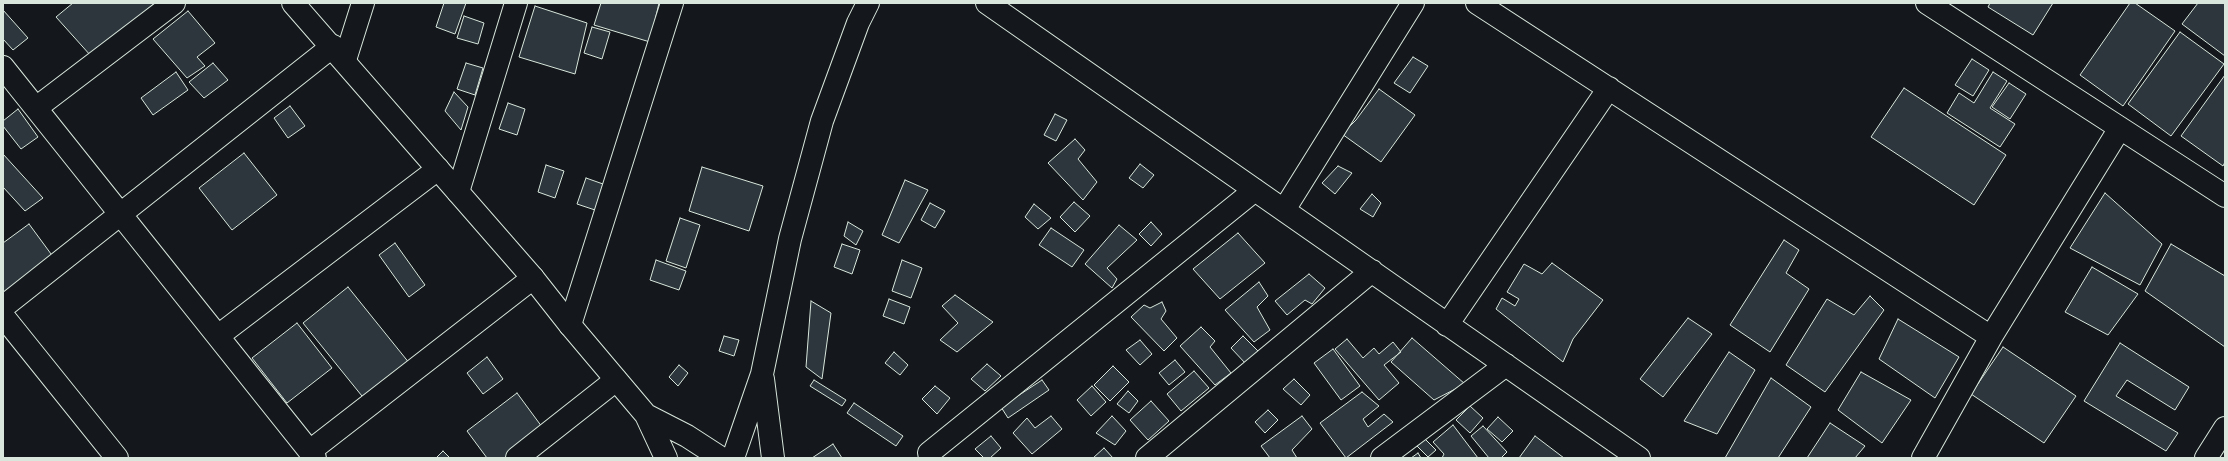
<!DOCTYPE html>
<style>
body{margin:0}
#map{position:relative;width:2228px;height:461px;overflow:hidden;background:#14181c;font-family:"Times New Roman",serif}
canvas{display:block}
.frame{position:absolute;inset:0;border:4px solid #d8e6dc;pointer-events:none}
</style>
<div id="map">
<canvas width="2228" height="461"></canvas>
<div class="frame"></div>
</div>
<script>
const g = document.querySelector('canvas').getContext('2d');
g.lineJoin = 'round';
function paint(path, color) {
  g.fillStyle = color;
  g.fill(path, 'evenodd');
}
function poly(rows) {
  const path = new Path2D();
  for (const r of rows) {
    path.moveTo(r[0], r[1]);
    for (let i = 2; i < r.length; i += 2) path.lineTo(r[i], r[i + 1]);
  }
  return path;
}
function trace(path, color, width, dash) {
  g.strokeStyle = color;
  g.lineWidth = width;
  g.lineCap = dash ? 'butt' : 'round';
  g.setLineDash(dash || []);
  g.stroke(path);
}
const building = poly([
 [73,3,155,3,91,56,56,17,73,3],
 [444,3,466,3,455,34,436,27,444,3],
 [601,3,659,3,650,42,594,25,601,3],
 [1990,3,2053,3,2033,35,1988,7,1990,3],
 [2130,3,2135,3,2175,31,2123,106,2080,75,2130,3],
 [2198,3,2225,3,2225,56,2182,24,2198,3],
 [535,6,587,23,575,74,519,57,535,6],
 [3,10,28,38,13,50,3,39,3,10],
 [188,11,215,43,197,57,205,66,187,78,153,39,188,11],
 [464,16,484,23,478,44,457,38,464,16],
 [592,27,610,32,602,59,584,53,592,27],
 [2180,32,2224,64,2171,136,2128,104,2180,32],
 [1413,57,1428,66,1410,93,1394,83,1413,57],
 [1972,59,1989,70,1973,96,1955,85,1972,59],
 [213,63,228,80,204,98,189,82,213,63],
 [466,63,483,68,475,95,457,89,466,63],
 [176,72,188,90,153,115,141,98,176,72],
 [1993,72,2007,81,1990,108,2015,124,2000,147,1947,113,1959,93,1974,103,1993,72],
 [2225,75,2225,162,2223,166,2181,136,2225,75],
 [2009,83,2026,94,2010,119,1992,107,2009,83],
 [1904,88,2006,155,1974,205,1871,137,1904,88],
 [1379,89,1415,115,1381,162,1342,134,1356,120,1379,89],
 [454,92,468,107,461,130,445,111,454,92],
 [508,103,525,109,517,135,499,129,508,103],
 [290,106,305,126,288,138,274,118,290,106],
 [18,109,38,137,21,149,3,126,3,121,18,109],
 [1055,114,1067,120,1056,141,1044,135,1055,114],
 [1075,139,1085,150,1078,159,1097,182,1083,200,1048,163,1075,139],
 [244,153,277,195,232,230,199,188,244,153],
 [3,154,43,198,25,211,3,187,3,154],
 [1140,164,1154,175,1143,188,1129,178,1140,164],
 [546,165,564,171,555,198,538,192,546,165],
 [1338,166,1352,173,1335,194,1322,183,1338,166],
 [702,167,763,186,749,231,689,211,702,167],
 [586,178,603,184,595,210,577,204,586,178],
 [905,180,928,190,899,243,882,235,905,180],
 [2105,193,2162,244,2140,285,2070,248,2105,193],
 [1372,194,1381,203,1373,217,1360,209,1372,194],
 [1074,202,1090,216,1075,232,1060,217,1074,202],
 [930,203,945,211,935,228,921,220,930,203],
 [1034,204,1051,218,1038,229,1025,217,1034,204],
 [680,218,700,225,686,268,666,261,680,218],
 [848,222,863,231,856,245,844,236,848,222],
 [1151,222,1162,234,1151,246,1139,234,1151,222],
 [29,224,54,258,3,295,3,243,29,224],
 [1119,225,1137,240,1107,268,1117,279,1112,288,1085,264,1119,225],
 [1051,228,1084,250,1072,267,1039,245,1051,228],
 [1238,233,1265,263,1220,299,1193,269,1238,233],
 [1784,240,1799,250,1786,273,1809,289,1770,352,1730,325,1784,240],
 [395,243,425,285,409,297,379,255,395,243],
 [842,244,860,250,852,274,834,267,842,244],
 [2171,244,2225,276,2225,347,2145,291,2171,244],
 [656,260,686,271,679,290,650,280,656,260],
 [902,260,922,268,911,298,892,291,902,260],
 [1552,263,1603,300,1573,339,1563,362,1496,309,1502,298,1515,306,1519,299,1507,292,1524,264,1542,274,1552,263],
 [2092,267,2138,294,2108,335,2065,312,2092,267],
 [1309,274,1325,288,1312,304,1305,300,1287,315,1275,301,1309,274],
 [1259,282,1268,296,1257,307,1270,330,1254,342,1225,310,1259,282],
 [348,287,410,364,366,401,303,323,348,287],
 [955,295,993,322,957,352,940,340,958,323,942,306,955,295],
 [1870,296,1884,310,1825,392,1786,365,1827,299,1854,315,1870,296],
 [889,299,910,307,904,324,883,316,889,299],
 [811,301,831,313,822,379,806,367,811,301],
 [1162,302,1166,311,1161,319,1177,338,1164,351,1131,317,1144,305,1150,308,1162,302],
 [1688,318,1712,334,1663,397,1640,379,1688,318],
 [1898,319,1959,357,1935,398,1879,359,1898,319],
 [297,323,332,368,287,403,252,358,297,323],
 [1201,327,1215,341,1210,347,1231,373,1215,385,1180,346,1201,327],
 [724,336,739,340,734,356,719,351,724,336],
 [1243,336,1258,351,1246,364,1231,348,1243,336],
 [1412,338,1465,384,1434,400,1391,362,1412,338],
 [1347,339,1363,358,1374,348,1379,354,1393,342,1401,352,1384,365,1399,383,1379,400,1335,349,1347,339],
 [1140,340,1152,354,1140,365,1126,350,1140,340],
 [2120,343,2189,387,2175,410,2127,380,2116,396,2178,433,2166,451,2084,401,2120,343],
 [2003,347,2076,396,2044,443,1971,394,2003,347],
 [1333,349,1360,386,1341,400,1314,363,1333,349],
 [894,352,908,365,900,375,885,363,894,352],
 [1729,352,1755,370,1717,434,1684,421,1729,352],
 [487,357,503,379,483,394,467,373,487,357],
 [1175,360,1185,372,1169,385,1159,373,1175,360],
 [987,364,1001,376,985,391,971,379,987,364],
 [679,365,688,373,678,386,669,377,679,365],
 [1113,366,1129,382,1110,401,1094,385,1113,366],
 [1194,371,1209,388,1181,411,1167,394,1194,371],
 [1861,372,1911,400,1882,443,1838,410,1861,372],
 [1771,378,1811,407,1778,458,1725,458,1771,378],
 [1294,379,1310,395,1301,405,1283,389,1294,379],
 [814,380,846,400,842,406,810,386,814,380],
 [1042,380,1049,390,1008,418,1001,407,1042,380],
 [935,386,950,398,937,414,922,399,935,386],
 [1092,386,1106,402,1091,416,1077,400,1092,386],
 [1128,391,1138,401,1129,413,1117,404,1128,391],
 [1362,392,1379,406,1363,419,1368,427,1384,414,1393,422,1346,458,1320,423,1362,392],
 [517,393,545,431,508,458,487,458,467,431,517,393],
 [1151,401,1169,421,1148,440,1130,420,1151,401],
 [854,403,903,436,896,446,847,413,854,403],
 [1470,406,1483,418,1470,433,1456,420,1470,406],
 [1268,410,1278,420,1265,433,1255,422,1268,410],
 [1051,416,1062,429,1032,454,1013,433,1027,418,1035,428,1051,416],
 [1112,416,1126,431,1115,445,1096,433,1112,416],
 [1302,416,1312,429,1292,450,1297,458,1270,458,1261,446,1302,416],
 [1498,417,1513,431,1502,442,1487,429,1498,417],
 [1830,423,1865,446,1855,458,1807,458,1830,423],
 [1453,425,1478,458,1442,458,1444,454,1433,442,1453,425],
 [1483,426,1507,452,1501,458,1489,458,1471,436,1483,426],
 [991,436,1001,448,990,458,984,458,975,449,991,436],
 [1535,436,1564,458,1519,458,1535,436],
 [1425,439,1436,450,1428,457,1417,446,1425,439],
 [833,444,842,458,812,458,833,444],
 [1104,448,1113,458,1093,458,1104,448],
 [443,451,450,458,436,458,443,451],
 [1418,453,1421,458,1411,458,1418,453]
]);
const street = poly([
 [987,3,1639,458],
 [1477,3,1991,337],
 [1927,3,2225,196],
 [345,60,363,3],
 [3,67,315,458],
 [36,108,174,3],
 [458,192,516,3],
 [1284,210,1413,3],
 [3,307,333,46],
 [3,316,117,458],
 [570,325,672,3],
 [1447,325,1609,88],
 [218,336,438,169],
 [310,451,533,278],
 [929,453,1255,190],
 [517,458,616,380],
 [1147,458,1372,271],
 [1382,458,1506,365],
 [1923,458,1991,337,2120,128],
 [2206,458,2225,428]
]);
const secondary = poly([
 [293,3,533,278,570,325,646,415,666,458],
 [763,379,773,458],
 [646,415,687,436,721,458],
 [733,458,762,374,790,239,822,121,858,23,868,3]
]);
paint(building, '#2c363c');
trace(building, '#d8e6dc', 1);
trace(street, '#d8e6dc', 24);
trace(secondary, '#d8e6dc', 24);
trace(street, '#14181c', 22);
trace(secondary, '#14181c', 22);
</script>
